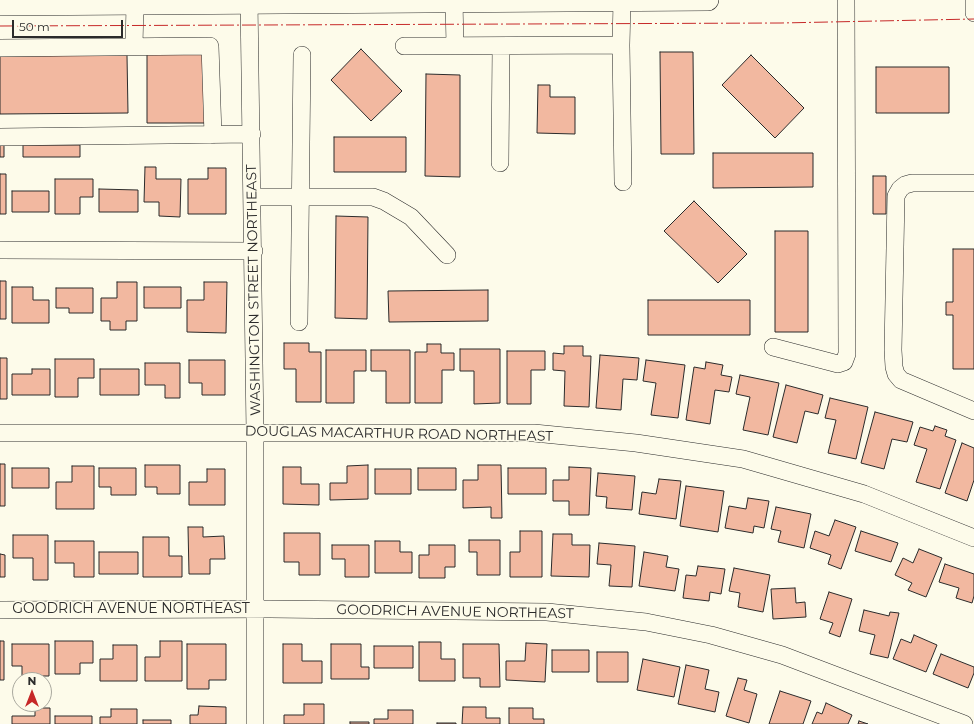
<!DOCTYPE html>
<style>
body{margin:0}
#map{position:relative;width:974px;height:724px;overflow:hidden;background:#fdfbea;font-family:Montserrat,sans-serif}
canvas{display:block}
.north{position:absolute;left:12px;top:672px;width:40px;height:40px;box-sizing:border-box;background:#fdfbea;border:1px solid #a9a89e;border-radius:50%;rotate:0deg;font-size:11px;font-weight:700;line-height:16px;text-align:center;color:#2b2b2b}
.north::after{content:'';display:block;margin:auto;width:14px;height:18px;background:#c62828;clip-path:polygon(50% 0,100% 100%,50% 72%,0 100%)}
.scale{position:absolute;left:12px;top:20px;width:111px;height:18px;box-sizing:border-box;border:2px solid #2b2b2b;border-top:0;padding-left:5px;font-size:12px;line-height:14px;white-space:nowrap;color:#2b2b2b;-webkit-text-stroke:3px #fdfbea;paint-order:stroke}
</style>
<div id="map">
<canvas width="974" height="724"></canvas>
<div class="north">N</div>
<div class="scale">50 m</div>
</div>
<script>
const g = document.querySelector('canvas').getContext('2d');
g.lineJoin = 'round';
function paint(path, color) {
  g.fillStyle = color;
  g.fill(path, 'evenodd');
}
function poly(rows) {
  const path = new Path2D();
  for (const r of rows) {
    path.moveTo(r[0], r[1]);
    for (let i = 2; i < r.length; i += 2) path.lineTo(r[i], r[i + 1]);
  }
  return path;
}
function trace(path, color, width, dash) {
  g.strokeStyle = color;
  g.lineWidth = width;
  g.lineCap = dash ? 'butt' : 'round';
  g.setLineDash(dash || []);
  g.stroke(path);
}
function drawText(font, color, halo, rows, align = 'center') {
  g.font = font + ' Montserrat,sans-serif';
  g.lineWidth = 3;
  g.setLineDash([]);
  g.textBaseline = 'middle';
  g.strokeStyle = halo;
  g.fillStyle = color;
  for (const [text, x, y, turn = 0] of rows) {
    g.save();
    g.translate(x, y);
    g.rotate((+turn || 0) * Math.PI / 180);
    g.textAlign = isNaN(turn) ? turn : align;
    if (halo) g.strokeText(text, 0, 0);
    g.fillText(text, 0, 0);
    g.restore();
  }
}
const building = poly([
 [361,49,402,91,371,121,331,80,361,49],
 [660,52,693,52,694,154,661,154,660,52],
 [147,54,205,54,205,123,147,123,147,54],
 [127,55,128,113,0,114,0,56,127,55],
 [751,55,804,108,775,138,722,85,751,55],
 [876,67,949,67,949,113,876,113,876,67],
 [426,74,460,75,460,177,425,176,426,74],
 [538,85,550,85,550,97,575,97,575,134,537,133,538,85],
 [334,137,406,137,406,172,334,172,334,137],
 [0,145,4,145,4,157,0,157,0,145],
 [23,145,80,145,80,157,23,157,23,145],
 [713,153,813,153,813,187,713,188,713,153],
 [145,167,156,167,156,179,181,179,180,217,159,216,159,202,144,202,145,167],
 [208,168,226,168,226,214,188,214,188,179,208,179,208,168],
 [0,174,6,174,6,214,0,214,0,174],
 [873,176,886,176,886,214,873,214,873,176],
 [55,179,93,179,93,197,80,197,80,214,55,214,55,179],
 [99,189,138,190,138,212,99,212,99,189],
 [12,191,49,191,49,212,12,212,12,191],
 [694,201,747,254,718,283,664,231,694,201],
 [336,216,368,217,367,319,335,318,336,216],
 [775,231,808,231,808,332,775,332,775,231],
 [953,249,974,249,974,369,953,369,953,315,946,315,946,302,953,302,953,249],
 [0,281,6,281,6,319,0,319,0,281],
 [117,282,137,282,137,321,126,321,126,330,110,330,110,321,101,321,101,298,117,298,117,282],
 [204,282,227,282,226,333,187,332,187,300,204,300,204,282],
 [12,287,33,287,33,300,49,300,49,323,12,323,12,287],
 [144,287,181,287,181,308,144,308,144,287],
 [56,288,93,288,93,313,69,313,69,308,56,308,56,288],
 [488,290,488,321,389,322,388,291,488,290],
 [648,300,750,300,750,335,648,335,648,300],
 [284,343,309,343,309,352,321,352,321,402,296,402,296,369,284,369,284,343],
 [427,344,441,344,441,353,454,353,454,370,442,370,442,403,415,403,415,352,427,352,427,344],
 [564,346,583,346,583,356,591,356,589,407,564,406,565,371,553,370,553,353,564,354,564,346],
 [460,349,500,349,500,403,474,404,474,371,460,371,460,349],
 [326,350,366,350,366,371,354,371,354,403,326,403,326,350],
 [371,350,410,350,410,403,386,403,386,371,371,371,371,350],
 [507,351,545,351,545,370,531,370,531,404,507,404,507,351],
 [600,355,639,358,637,380,623,379,621,410,596,408,600,355],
 [0,358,7,358,7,399,0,399,0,358],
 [55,359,94,359,94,378,78,378,78,397,55,397,55,359],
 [189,360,225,360,225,395,202,395,202,383,189,383,189,360],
 [646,360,685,365,678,418,651,415,656,383,643,381,646,360],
 [706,362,723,365,721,375,732,377,729,392,715,390,710,424,686,420,694,367,705,369,706,362],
 [145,363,180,363,180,398,165,398,165,385,145,385,145,363],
 [32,369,50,369,50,395,12,395,12,374,32,374,32,369],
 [100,369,139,369,139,395,100,395,100,369],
 [740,375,779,383,768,435,743,430,750,397,736,394,740,375],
 [786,385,823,395,818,414,805,411,797,443,773,437,786,385],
 [830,398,868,407,856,459,828,453,836,420,825,418,830,398],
 [875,412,913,422,907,442,892,439,884,469,861,463,875,412],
 [935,426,947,430,945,436,956,440,940,489,916,482,927,449,914,445,920,427,933,431,935,426],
 [962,443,974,448,974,480,967,501,945,493,962,443],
 [0,464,5,464,5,506,0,506,0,464],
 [145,465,180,465,180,494,157,494,157,487,145,487,145,465],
 [368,465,368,499,330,500,330,483,347,483,347,466,368,465],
 [478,465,501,465,502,518,491,518,491,507,463,508,463,480,478,480,478,465],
 [72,466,94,466,94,509,56,509,56,482,72,482,72,466],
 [283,467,301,467,301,484,319,484,319,505,283,504,283,467],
 [569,467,591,468,589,515,569,515,569,501,553,501,553,480,569,480,569,467],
 [12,468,49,468,49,488,12,488,12,468],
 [99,468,136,468,136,495,111,495,111,487,99,487,99,468],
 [418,468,456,468,456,490,418,490,418,468],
 [508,468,546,468,546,494,508,494,508,468],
 [207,469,225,469,225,505,189,505,189,482,207,482,207,469],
 [375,469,411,469,411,494,375,494,375,469],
 [598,473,635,476,632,510,606,508,607,497,596,496,598,473],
 [659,479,681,481,676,519,639,514,642,492,656,494,659,479],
 [686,486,724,491,718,532,680,526,686,486],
 [748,498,769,501,764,528,754,526,753,533,725,528,729,506,746,509,748,498],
 [776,507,811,514,804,548,778,542,781,531,771,529,776,507],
 [835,520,856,527,841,569,828,564,831,555,810,548,815,531,829,536,835,520],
 [188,527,203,527,203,537,224,536,225,559,210,559,210,574,189,574,188,527],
 [520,531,542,531,542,577,510,577,510,552,520,552,520,531],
 [861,531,898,543,891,562,855,551,861,531],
 [284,533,320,533,320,575,299,575,299,562,284,562,284,533],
 [553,534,572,534,572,545,590,545,589,577,551,576,553,534],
 [13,535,48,535,48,580,33,580,33,558,13,558,13,535],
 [143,537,169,537,169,556,182,556,182,577,143,577,143,537],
 [469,540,500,540,500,575,477,575,477,552,469,552,469,540],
 [55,541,94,541,94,577,74,577,74,563,55,563,55,541],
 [375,541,400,541,400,552,412,552,412,573,375,573,375,541],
 [599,543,635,546,632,587,609,586,611,565,597,564,599,543],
 [332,545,369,545,369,577,345,577,345,559,332,559,332,545],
 [429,545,455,545,455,567,445,567,445,578,419,578,419,555,429,555,429,545],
 [919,549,942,558,926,597,908,590,912,583,895,575,903,558,913,563,919,549],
 [99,552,138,552,138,574,99,574,99,552],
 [644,552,668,556,666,567,679,569,675,591,639,586,644,552],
 [0,554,5,555,5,577,0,577,0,554],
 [945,564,974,574,974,596,972,603,956,598,959,588,939,582,945,564],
 [698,566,725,569,721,594,710,592,709,601,683,598,686,575,696,576,698,566],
 [734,568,770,575,763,612,738,607,740,593,729,591,734,568],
 [795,588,796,603,805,602,806,617,773,619,771,589,795,588],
 [829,592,852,599,840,637,829,633,833,623,820,619,829,592],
 [864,610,889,616,890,612,899,613,888,658,870,654,875,635,859,631,864,610],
 [914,635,937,645,926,672,893,659,901,639,911,643,914,635],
 [0,641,4,641,4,680,0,680,0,641],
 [55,641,93,641,93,663,80,663,80,674,55,674,55,641],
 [160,641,182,641,182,681,145,681,145,657,160,657,160,641],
 [419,642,441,642,441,659,455,659,455,681,419,681,419,642],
 [526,643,547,644,545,682,506,680,506,661,525,661,526,643],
 [12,644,49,644,49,676,22,676,22,666,12,666,12,644],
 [187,644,226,644,226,680,209,680,209,689,187,689,187,644],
 [283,644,302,644,302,661,322,661,322,683,283,683,283,644],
 [331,644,361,644,361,667,369,667,369,679,331,679,331,644],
 [463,644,499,644,500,687,480,687,480,678,463,678,463,644],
 [113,645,137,645,137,681,100,681,100,659,113,659,113,645],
 [374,646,413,646,413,668,374,668,374,646],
 [552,650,589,650,589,672,552,672,552,650],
 [597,652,628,652,628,682,597,682,597,652],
 [941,654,974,667,974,673,968,688,933,674,941,654],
 [643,659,680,667,674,697,637,690,643,659],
 [686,665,709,670,705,689,719,692,715,712,678,704,686,665],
 [738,678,747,680,744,690,757,694,749,723,726,716,738,678],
 [780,691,811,701,803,724,769,724,780,691],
 [826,703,852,715,848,724,812,724,817,712,822,714,826,703],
 [304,704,324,704,324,724,284,724,284,715,304,715,304,704],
 [199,706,226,707,226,724,190,724,190,715,198,715,199,706],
 [463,707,486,707,486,718,500,718,500,724,462,724,463,707],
 [35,708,50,708,50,724,12,724,12,716,35,716,35,708],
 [509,708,533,708,533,719,544,719,544,724,509,724,509,708],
 [111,709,137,709,137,724,100,724,100,717,111,717,111,709],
 [388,710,413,710,413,724,374,724,374,719,388,719,388,710],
 [55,716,92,716,92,724,55,724,55,716],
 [143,720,171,720,171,724,143,724,143,720],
 [859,721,868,724,858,724,859,721],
 [350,722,369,722,369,724,350,724,350,722],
 [437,723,456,723,456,724,437,724,437,723]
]);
const minor = poly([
 [249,0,255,432,255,724],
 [454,0,455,46],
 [974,0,974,13],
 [621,45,623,182],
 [134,46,135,5],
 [404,46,621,45,622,1],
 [0,48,210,46,213,135],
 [0,137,252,134],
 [500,163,501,46],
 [974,183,912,183,905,185,900,189,896,196,893,350,894,367,896,374,901,380,974,411],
 [253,197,373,197,384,201,411,217,447,255],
 [0,250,254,251],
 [299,322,302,55],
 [773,347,838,364,844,362,847,354,846,0],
 [0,433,534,433,636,443,743,459,864,494,974,538],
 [0,610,270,609,547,612,646,622,711,635,782,655,964,724]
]);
const major = poly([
 [0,5,708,0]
]);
const power = poly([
 [0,26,781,23,974,19]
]);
const streetNames = [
 ["WASHINGTON STREET NORTHEAST",254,290,-91],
 ["DOUGLAS MACARTHUR ROAD NORTHEAST",399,434,1],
 ["GOODRICH AVENUE NORTHEAST",131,609],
 ["GOODRICH AVENUE NORTHEAST",455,612,1]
];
paint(building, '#f2b8a0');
trace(building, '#2b2b2b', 1);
trace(minor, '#2b2b2b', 18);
trace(major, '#2b2b2b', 22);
trace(minor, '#fdfbea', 17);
trace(major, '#fdfbea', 21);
trace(power, '#c62828', 1, [14, 3, 2, 3]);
drawText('14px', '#2b2b2b', '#fdfbea', streetNames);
</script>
